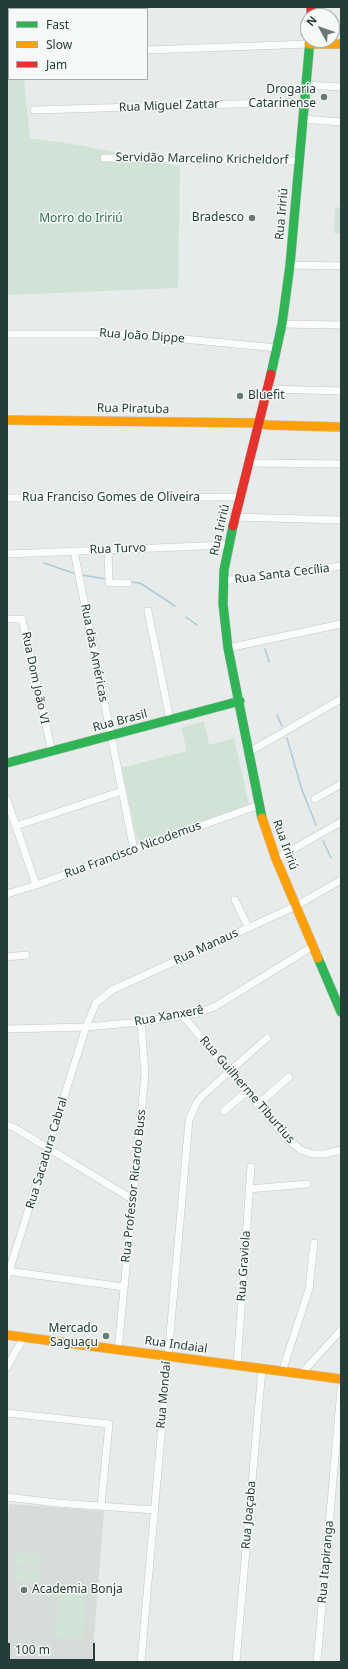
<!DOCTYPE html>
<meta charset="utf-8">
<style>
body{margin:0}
#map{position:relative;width:348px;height:1669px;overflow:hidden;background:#e7ebe9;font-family:"Noto Sans",sans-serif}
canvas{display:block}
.frame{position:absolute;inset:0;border:8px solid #253d38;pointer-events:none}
.legend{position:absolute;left:8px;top:8px;width:140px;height:72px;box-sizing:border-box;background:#f5f9f7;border:1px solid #a2aeab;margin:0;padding:5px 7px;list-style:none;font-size:12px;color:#253d38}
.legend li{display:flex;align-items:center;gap:8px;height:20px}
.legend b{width:20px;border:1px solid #a2aeab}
.north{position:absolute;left:300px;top:8px;width:40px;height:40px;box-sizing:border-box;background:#f5f9f7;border:1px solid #a2aeab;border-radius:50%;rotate:310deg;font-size:11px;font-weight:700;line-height:16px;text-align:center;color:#253d38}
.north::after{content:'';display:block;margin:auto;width:14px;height:18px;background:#697a76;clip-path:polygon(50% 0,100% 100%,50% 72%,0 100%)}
.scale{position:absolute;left:8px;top:1643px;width:87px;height:18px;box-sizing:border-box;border:2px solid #253d38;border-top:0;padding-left:5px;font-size:12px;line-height:14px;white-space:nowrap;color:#253d38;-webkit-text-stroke:3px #f5f9f7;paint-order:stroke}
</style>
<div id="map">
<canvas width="348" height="1669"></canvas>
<div class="frame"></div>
<ul class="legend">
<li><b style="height:5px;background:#30b455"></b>Fast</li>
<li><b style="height:5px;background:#ff9f0a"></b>Slow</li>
<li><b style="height:5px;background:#e5322d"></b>Jam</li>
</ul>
<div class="north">N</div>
<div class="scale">100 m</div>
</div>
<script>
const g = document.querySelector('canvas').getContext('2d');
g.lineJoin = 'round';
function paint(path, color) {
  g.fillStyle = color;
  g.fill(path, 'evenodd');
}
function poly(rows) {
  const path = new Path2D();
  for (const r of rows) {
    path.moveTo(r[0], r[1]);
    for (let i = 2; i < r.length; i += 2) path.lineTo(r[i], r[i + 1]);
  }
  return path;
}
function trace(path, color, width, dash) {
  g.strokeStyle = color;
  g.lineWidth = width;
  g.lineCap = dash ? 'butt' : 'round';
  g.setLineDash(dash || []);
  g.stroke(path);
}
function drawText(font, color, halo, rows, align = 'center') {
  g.font = font + ' "Noto Sans",sans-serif';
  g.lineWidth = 3;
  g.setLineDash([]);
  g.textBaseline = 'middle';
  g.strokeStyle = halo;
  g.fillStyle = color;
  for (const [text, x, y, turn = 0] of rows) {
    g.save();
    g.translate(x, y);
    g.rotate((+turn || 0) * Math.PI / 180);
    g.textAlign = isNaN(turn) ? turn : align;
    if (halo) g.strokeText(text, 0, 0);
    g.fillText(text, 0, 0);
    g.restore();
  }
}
const built = poly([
 [9,1504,104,1511,92,1662,7,1662,7,1531]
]);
const green = poly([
 [7,7,148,7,147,9,9,9,9,79,24,79,30,138,79,145,180,166,178,288,7,295],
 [335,207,338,207,341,212,341,233,334,233],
 [204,721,209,745,234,738,249,806,138,843,121,768,187,751,181,728],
 [16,1552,41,1554,39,1567,15,1565],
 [16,1568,40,1570,39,1583,15,1581],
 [59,1590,87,1592,83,1639,55,1637]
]);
const stream = poly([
 [44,563,76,574],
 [82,575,106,579],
 [129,582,140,583,175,606],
 [186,617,197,625],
 [265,649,269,662],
 [277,715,282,726],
 [287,738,302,790,316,825],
 [323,841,331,858]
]);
const street = poly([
 [147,50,309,44],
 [306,85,341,87],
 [34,110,304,102],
 [303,119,341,122],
 [104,158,299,161],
 [290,265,341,266],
 [282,324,341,325],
 [7,334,132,334,277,348],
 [268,389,341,391],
 [248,463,341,464],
 [7,498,240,497],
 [235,517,341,520],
 [108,550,109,583,128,583],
 [74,551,134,850],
 [7,554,228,545],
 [223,581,341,566],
 [148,611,170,720],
 [7,619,22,619,52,752],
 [228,648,341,624],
 [249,752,341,699],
 [315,799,341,784],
 [7,800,36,885],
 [16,826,122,791],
 [276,859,341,822],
 [7,894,36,885,259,805],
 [235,900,248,927],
 [7,957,26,955],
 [183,1016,287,1139,301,1150,312,1154,325,1154,341,1150],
 [7,1029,86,1027,141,1022,198,1013,216,1006,313,946],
 [257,1105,289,1077],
 [224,1111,246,1092],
 [7,1125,15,1128,132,1199],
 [249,1189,307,1184],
 [7,1271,124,1287],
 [7,1278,86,1027,96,1003,112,990,296,906,341,880],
 [118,1350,145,1074,141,1022],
 [237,1366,251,1167],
 [7,1367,24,1337],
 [282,1372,309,1289,314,1243],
 [301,1374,341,1330],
 [7,1413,109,1424,101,1506],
 [7,1497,57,1503,154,1510],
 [141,1662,189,1120,196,1104,202,1096,267,1038],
 [236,1662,262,1369],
 [317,1662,341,1389]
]);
const fast = poly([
 [271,374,282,324,290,265,310,40],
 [233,526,224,570,223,604,228,648,262,818],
 [7,763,240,701],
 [318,958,341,1012]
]);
const slow = poly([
 [309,44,341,44],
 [7,420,259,423,267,425,341,427],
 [262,818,276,859,318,958],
 [7,1335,341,1379]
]);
const jam = poly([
 [311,7,311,16],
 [233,526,271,374]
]);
const markers = [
 [324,97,4,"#697a76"],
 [252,218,4,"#697a76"],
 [240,396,4,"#697a76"],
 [106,1336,4,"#697a76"],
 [24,1590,4,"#697a76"]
];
const poiNames = [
 ["Drogaria",316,90],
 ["Catarinense",316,104],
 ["Bradesco",244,218],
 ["Bluefit",248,396,"left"],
 ["Mercado",98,1329],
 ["Saguaçu",98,1343],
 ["Academia Bonja",32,1590,"left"]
];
const streetNames = [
 ["Rua Miguel Zattar",169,106,-2],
 ["Servidão Marcelino Kricheldorf",202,159,1],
 ["Rua Iririú",282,214,-85],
 ["Rua João Dippe",142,336,4],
 ["Rua Piratuba",133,409,1],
 ["Rua Franciso Gomes de Oliveira",111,498],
 ["Rua Iririú",220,530,-77],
 ["Rua Turvo",118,549,-2],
 ["Rua Santa Cecília",282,574,-7],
 ["Rua das Américas",94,653,79],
 ["Rua Dom João VI",35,678,78],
 ["Rua Brasil",120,721,-15],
 ["Rua Iririú",285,845,70],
 ["Rua Francisco Nicodemus",133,850,-20],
 ["Rua Manaus",206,947,-25],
 ["Rua Xanxerê",169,1016,-10],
 ["Rua Guilherme Tiburtius",247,1090,49],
 ["Rua Sacadura Cabral",47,1153,-73],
 ["Rua Professor Ricardo Buss",134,1186,-84],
 ["Rua Graviola",244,1266,-86],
 ["Rua Indaial",176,1345,8],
 ["Rua Mondaí",164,1395,-85],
 ["Rua Joaçaba",249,1515,-85],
 ["Rua Itapiranga",326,1562,-85]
];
const parkNames = [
 ["Morro do Iririú",81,219]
];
paint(built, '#d5dcd9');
paint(green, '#d1e3d7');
trace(stream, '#abcdd5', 1.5);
trace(street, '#c4c8c6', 8);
trace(fast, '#c2c8c6', 10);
trace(slow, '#c2c8c6', 10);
trace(jam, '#c2c8c6', 10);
trace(street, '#fbfcfc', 7);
trace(fast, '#30b455', 9);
trace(slow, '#ff9f0a', 9);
trace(jam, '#e5322d', 9);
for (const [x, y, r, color] of markers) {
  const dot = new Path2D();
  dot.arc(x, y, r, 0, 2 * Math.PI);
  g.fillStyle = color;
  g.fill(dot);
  trace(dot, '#f5f9f7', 1.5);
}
drawText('12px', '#253d38', '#f5f9f7', poiNames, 'right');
drawText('12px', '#253d38', '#f5f9f7', streetNames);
drawText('12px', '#32714e', '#f5f9f7', parkNames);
</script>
